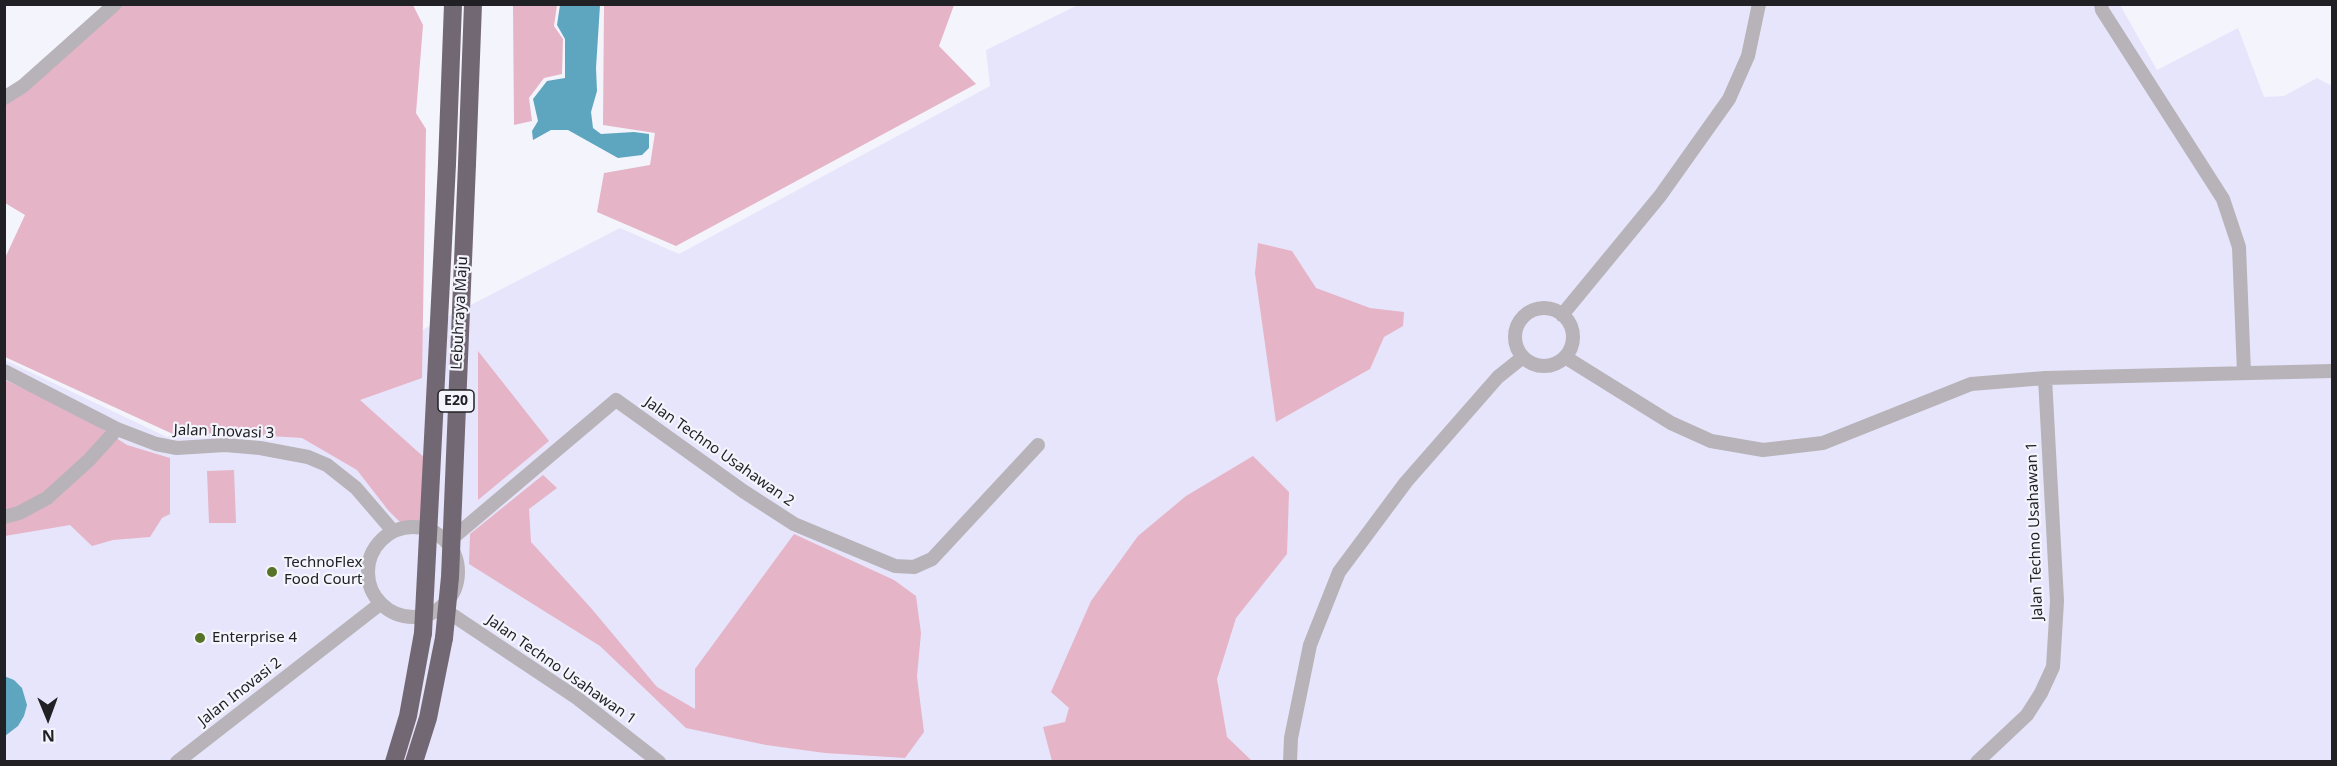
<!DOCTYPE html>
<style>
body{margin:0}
#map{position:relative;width:2337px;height:766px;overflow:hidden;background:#f4f4fd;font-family:"Noto Sans",sans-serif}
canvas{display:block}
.frame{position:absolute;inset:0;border:6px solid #212025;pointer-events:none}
.north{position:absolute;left:18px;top:688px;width:60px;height:60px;-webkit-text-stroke:4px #f4f4fd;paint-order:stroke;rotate:179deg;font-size:16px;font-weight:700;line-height:24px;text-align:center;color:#212025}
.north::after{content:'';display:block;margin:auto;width:21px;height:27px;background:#212025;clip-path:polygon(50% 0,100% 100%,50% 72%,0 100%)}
</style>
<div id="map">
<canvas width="2337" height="766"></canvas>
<div class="frame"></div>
<div class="north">N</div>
</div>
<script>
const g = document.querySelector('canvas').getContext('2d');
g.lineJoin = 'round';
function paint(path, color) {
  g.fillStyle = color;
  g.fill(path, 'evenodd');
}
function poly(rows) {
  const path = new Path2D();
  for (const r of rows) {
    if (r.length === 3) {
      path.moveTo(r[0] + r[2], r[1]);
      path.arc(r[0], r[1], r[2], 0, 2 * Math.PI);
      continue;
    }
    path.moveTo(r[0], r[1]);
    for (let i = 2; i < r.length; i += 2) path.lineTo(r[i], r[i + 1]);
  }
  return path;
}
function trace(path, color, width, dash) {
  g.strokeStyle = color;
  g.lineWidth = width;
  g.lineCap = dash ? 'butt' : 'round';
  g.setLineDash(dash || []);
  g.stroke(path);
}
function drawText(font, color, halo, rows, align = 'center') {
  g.font = font + ' "Noto Sans",sans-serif';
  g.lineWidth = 4.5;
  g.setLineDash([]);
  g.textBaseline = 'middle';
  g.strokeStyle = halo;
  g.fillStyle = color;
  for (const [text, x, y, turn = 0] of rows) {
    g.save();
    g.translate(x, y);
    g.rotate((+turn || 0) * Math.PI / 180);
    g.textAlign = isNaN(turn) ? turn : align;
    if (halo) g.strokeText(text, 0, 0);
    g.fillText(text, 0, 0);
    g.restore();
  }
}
const built = poly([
 [1078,5,2120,5,2157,70,2238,28,2264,97,2284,96,2317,78,2332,86,2332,761,5,762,5,360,167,437,362,361,620,228,679,254,990,86,986,50]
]);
const green = poly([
 [117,5,413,5,423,25,416,113,426,129,422,378,360,400,426,459,422,522,402,524,388,510,357,470,302,438,223,433,175,435,5,357,5,258,25,215,5,203,4,98],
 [513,5,557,5,554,26,563,39,562,74,544,78,529,98,532,121,514,125],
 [604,5,954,5,939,46,976,84,676,246,597,212,604,173,650,165,655,133,603,125],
 [1258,243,1292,251,1316,288,1370,308,1404,312,1403,326,1384,337,1370,369,1276,422,1255,273],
 [478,351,549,441,478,500],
 [5,380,80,415,127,445,170,458,170,514,162,518,150,537,113,540,92,546,70,525,5,536],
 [1253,456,1289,492,1287,554,1236,618,1217,679,1227,737,1252,761,1052,761,1043,727,1065,722,1069,708,1051,692,1091,601,1138,536,1186,496],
 [234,470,236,523,209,523,207,471],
 [543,475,557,488,529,509,531,542,591,608,657,687,695,709,695,669,794,534,894,580,916,596,921,633,917,677,924,732,905,758,825,753,766,745,686,728,600,646,469,564,470,534]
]);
const water = poly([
 [560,5,600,5,596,68,597,91,591,112,593,128,601,134,634,132,649,134,649,148,642,155,618,158,568,130,551,130,533,140,532,131,538,121,533,99,547,81,565,78,565,39,557,25],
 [4,676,14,680,22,688,27,705,24,716,18,726,5,736]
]);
const minor = poly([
 [2101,4,2102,10,2223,199,2239,247,2244,373],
 [4,98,23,86,115,4],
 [1544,337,29],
 [1562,315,1660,196,1729,99,1748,56,1759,4],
 [1565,357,1671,423,1711,441,1763,450,1823,443,1971,384,2045,378,2332,371],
 [4,371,117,429,156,444,177,448,225,445,260,448,308,457,327,465,356,488,393,531],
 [4,517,19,513,47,498,89,460,117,429],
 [413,572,45],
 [448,542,616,400,743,491,794,524,895,566,914,567,932,559,1038,445],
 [442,608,577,698,659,762],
 [177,762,380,604],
 [1290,762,1291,738,1310,645,1339,572,1406,482,1498,377,1523,357],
 [1977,762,2027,715,2041,693,2053,667,2057,601,2045,378]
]);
const highway = poly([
 [447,164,453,4],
 [467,164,473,4],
 [394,762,408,716,423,633],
 [414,762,428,718,444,638]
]);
const highwayBridge = poly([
 [423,633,447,164],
 [444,638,450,577,467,164]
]);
const markers = [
 [272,572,6,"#567227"],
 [200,638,6,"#567227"]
];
const shields = [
 [456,401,36]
];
const shieldNames = [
 ["E20",456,401]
];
const streetNames = [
 ["Lebuhraya Maju",460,313,-87],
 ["Jalan Inovasi 3",224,432,2],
 ["Jalan Techno Usahawan 2",719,452,35],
 ["Jalan Techno Usahawan 1",2035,531,-92],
 ["Jalan Techno Usahawan 1",561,670,35],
 ["Jalan Inovasi 2",240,692,-38]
];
const poiNames = [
 ["TechnoFlex",284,563],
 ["Food Court",284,580],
 ["Enterprise 4",212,638]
];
paint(built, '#e7e5fb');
paint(green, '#e5b4c6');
paint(water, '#5ea5c0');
trace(minor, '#b7b3b8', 14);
trace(highway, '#726873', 18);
trace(highwayBridge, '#726873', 18);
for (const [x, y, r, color] of markers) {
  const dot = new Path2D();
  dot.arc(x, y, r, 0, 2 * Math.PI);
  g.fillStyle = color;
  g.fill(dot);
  trace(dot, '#f4f4fd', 2);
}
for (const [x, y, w] of shields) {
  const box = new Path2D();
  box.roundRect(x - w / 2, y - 11, w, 22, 4.5);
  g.fillStyle = '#f4f4fd';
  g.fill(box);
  trace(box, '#212025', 1.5);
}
drawText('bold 14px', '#212025', null, shieldNames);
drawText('15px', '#212025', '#f4f4fd', streetNames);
drawText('15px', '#212025', '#f4f4fd', poiNames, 'left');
</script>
